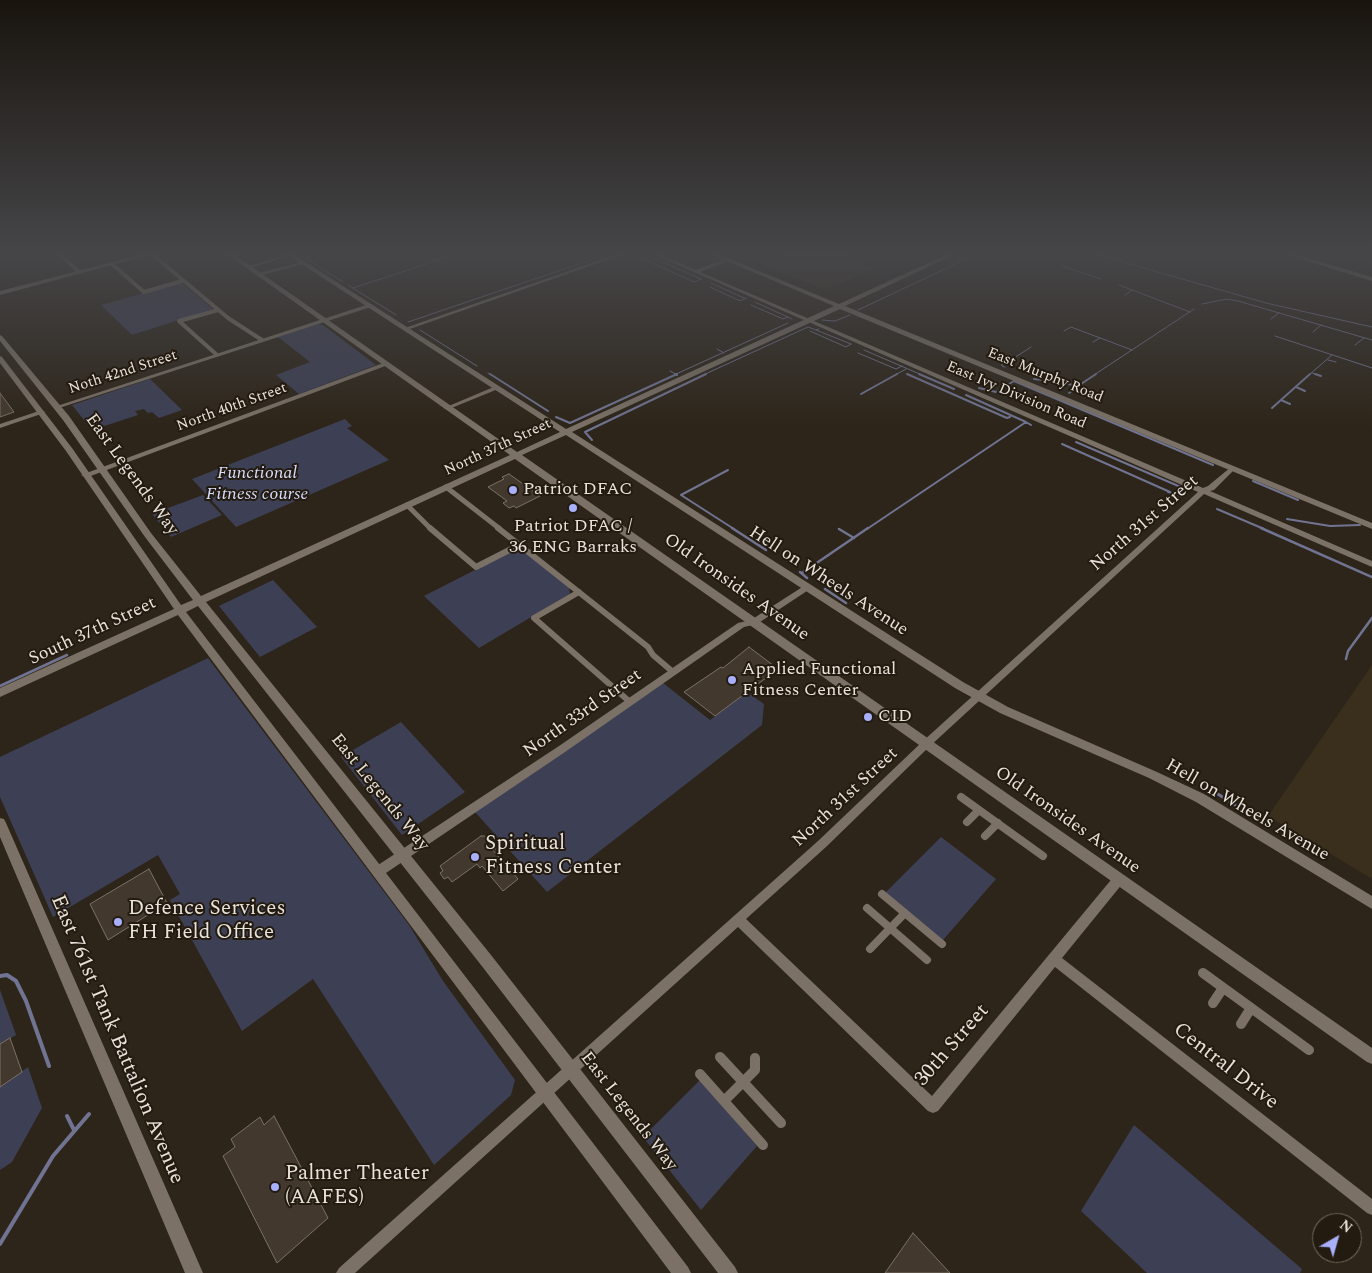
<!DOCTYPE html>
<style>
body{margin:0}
#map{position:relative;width:1372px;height:1273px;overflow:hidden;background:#2d2519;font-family:Spectral,serif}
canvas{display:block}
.north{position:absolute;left:1312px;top:1213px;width:50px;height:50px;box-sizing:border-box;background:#231b10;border:1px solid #726b61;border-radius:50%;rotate:38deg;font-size:14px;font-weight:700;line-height:20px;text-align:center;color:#e8e2db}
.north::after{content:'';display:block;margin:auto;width:18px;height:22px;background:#a8b0fc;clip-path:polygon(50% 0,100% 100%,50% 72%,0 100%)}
</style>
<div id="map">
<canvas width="1372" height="1273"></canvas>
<div class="north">N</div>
</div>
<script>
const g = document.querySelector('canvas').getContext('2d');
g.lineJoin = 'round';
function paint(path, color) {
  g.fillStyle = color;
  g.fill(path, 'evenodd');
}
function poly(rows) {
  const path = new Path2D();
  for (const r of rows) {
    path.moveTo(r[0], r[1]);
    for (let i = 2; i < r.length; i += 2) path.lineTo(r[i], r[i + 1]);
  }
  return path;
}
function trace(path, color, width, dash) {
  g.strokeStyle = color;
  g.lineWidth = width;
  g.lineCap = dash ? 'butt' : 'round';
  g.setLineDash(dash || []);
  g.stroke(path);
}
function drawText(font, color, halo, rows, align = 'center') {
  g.font = font + ' Spectral,serif';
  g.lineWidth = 4;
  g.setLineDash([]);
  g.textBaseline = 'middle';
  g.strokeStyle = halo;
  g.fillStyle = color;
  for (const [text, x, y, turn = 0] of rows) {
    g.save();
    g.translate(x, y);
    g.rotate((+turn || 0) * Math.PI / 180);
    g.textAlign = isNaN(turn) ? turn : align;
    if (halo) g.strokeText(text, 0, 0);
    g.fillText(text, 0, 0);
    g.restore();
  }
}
const built = poly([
 [788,252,841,252,856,258,851,260,876,268,826,290,760,264],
 [1372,665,1372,879,1268,816]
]);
const green = poly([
 [180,283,183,284,213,309,132,335,101,305],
 [318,324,323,325,376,365,299,394,276,375,310,362,278,337],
 [150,379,182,410,159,418,152,412,148,413,144,409,135,411,138,415,92,430,72,405],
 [345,419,352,426,347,428,389,460,236,527,192,479],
 [203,495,222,515,171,537,152,514],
 [514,550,524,551,569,587,570,594,479,648,424,596],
 [273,580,317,627,260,657,219,606],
 [208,658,409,925,443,981,515,1080,511,1095,434,1165,313,979,242,1031,170,900,180,894,158,855,53,917,0,797,0,757],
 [663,683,710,720,747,692,764,704,762,725,547,892,475,812],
 [401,722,465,792,402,835,341,757],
 [941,837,996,879,943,940,885,893],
 [0,990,16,1035,0,1044],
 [28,1067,42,1108,12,1162,0,1170,0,1087],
 [700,1080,757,1146,701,1210,643,1137],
 [1134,1125,1302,1269,1300,1273,1147,1273,1081,1211]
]);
const streamFar4 = poly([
 [640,252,701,279],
 [1088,252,1266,303,1372,327],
 [300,255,343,282],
 [306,257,324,252],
 [641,258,694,282,701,279],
 [1062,266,1101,279],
 [711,283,746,299],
 [348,285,396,315],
 [1119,285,1190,312],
 [710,287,740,301,746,298],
 [353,288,454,255,451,253],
 [1125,295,1132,290],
 [755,302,792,319],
 [1202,304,1227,299,1238,301,1372,340],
 [751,305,783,319,788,317],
 [858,310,981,252],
 [1271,319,1279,313],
 [822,320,835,321,850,315],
 [408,322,614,252],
 [819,329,816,330,851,344],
 [420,330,477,366],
 [810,331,846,347,851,344],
 [1064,331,1071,327,1132,350],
 [1313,332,1321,325],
 [1275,336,1372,368],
 [1093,342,1100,338],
 [1355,345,1364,338],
 [717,349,724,353],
 [864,350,922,375],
 [858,353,896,369,902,366],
 [1014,358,1031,347],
 [950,360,959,364],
 [1328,360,1336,362],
 [1005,367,1002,366,1002,361,1007,358],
 [670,371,677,375],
 [488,373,492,375],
 [1312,373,1319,375],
 [907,374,910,375],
 [674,375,788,323],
 [703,375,808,327,816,330],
 [895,375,906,369],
 [1094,375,1194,309],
 [1309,375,1332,355]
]);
const streamFar3 = poly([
 [490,374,548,411],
 [675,374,677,375],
 [907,374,1007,418,1010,417],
 [919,374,954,389],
 [1315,374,1321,376],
 [1034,379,1064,382,1077,387],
 [1081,384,1096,374],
 [1296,387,1305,391],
 [979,388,996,392,1014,381,1213,465],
 [1069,393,1079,386],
 [861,394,897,374],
 [966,395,1026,422],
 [1281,400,1290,404],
 [1272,408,1310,374],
 [556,417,570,423,677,374],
 [592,440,585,432,706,374],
 [1076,442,1183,488],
 [1062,444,1170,492],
 [728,470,681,495,734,529],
 [1253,481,1298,500],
 [1168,492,1181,495],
 [1217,509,1264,529],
 [1163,512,1184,493,1181,489],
 [1287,519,1330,526,1360,525],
 [867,529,1026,422,1031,425]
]);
const streamFar2 = poly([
 [732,528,766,550],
 [1261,528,1372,577],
 [839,529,854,538],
 [800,572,807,578],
 [802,573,868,528],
 [825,589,846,603],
 [1346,659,1348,651,1372,618],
 [0,686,67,655]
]);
const streamFar1 = poly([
 [1210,789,1235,805]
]);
const stream = poly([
 [0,976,7,975,16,981,26,1001,49,1066],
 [67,1116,74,1130],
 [0,1244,53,1156,89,1114]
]);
const building = poly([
 [0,393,14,412,0,417,0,393],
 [509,474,540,496,516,508,514,506,509,508,503,503,507,501,488,487,504,479,502,477,509,474],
 [749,647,778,669,715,716,684,692,721,667,723,668,749,647],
 [481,836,485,836,496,849,493,850,518,879,503,891,482,866,480,868,477,864,452,882,448,877,444,879,440,873,443,871,440,866,481,836],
 [149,869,167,903,108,940,90,904,149,869],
 [10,1038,22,1072,0,1087,0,1044,10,1038],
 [274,1116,328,1218,277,1263,223,1156,235,1147,231,1139,260,1117,264,1125,274,1116],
 [913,1233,950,1273,885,1273,913,1233]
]);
const pedestrianFar4 = poly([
 [152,254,228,318,262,340],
 [112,264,144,292,182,281],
 [217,355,179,321,218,310]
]);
const pedestrianFar3 = poly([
 [446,487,500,529],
 [407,505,431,529]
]);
const pedestrianFar2 = poly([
 [430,528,476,567,519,545],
 [498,528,648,647,653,655,673,672],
 [579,592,534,618,630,702]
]);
const pedestrianFar1 = poly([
 [961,797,1043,856],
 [967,822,979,810],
 [985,836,998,823],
 [882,894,942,944],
 [867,908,927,960],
 [870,949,905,913]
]);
const pedestrian = poly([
 [1203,973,1309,1050],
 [1213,1003,1223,988],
 [1241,1024,1251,1008],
 [720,1057,781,1123],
 [700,1074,763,1145],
 [724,1101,755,1070,755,1058]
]);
const minor = poly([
 [55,252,60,252,81,271,81,273,77,273,55,252],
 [623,252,630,252,407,330,402,329,623,252],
 [648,252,654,252,696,270,724,259,728,259,728,261,700,272,1203,488,1208,486,1231,467,1235,467,1235,469,1214,490,1210,491,1372,561,1372,567,1204,494,929,747,826,847,746,919,932,1096,1115,875,1119,874,1123,875,1125,879,1123,883,1062,958,1372,1199,1372,1215,1367,1213,1055,967,938,1111,933,1113,928,1111,738,927,355,1273,336,1273,339,1268,818,841,923,741,1198,492,648,252],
 [289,254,293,255,250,268,246,267,289,254],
 [302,262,304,262,304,264,258,276,255,274,302,262],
 [369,304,372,306,371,307,59,408,55,408,54,407,369,304],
 [386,362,388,363,388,365,88,477,85,477,81,475,386,362],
 [496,386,499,388,498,389,449,409,445,409,444,408,496,386],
 [42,410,45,412,44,413,0,428,0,424,42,410],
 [807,584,810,585,811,587,810,589,757,624,744,627,565,752,383,875,379,876,375,875,373,871,375,867,559,746,738,623,751,620,807,584]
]);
const tertiary = poly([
 [151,252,161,252,0,295,0,291,151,252],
 [224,252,231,252,517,452,560,432,283,252,290,252,566,429,834,306,705,252,713,252,839,304,952,252,960,252,845,306,1372,523,1372,529,840,309,572,432,963,682,1008,707,1157,772,1204,794,1372,896,1372,909,1196,802,1149,778,1000,713,955,688,566,435,522,455,1372,1048,1372,1064,1367,1062,515,459,206,602,491,955,735,1267,738,1273,718,1273,481,965,198,606,186,612,688,1267,691,1273,671,1273,178,615,0,697,0,688,174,609,66,451,0,363,0,356,2,357,72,448,181,605,193,600,145,537,63,420,0,341,0,335,2,336,69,416,151,533,201,596,510,455,224,252],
 [1278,252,1287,252,1372,277,1372,281,1278,252],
 [0,818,4,819,6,823,203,1273,185,1273,0,837,0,818]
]);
const markers = [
 [513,490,5,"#a8b0fc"],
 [573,508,5,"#a8b0fc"],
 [732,680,5,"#a8b0fc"],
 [868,717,5,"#a8b0fc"],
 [475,857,5,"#a8b0fc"],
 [118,922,5,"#a8b0fc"],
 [275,1187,5,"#a8b0fc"]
];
const farStreetnames = [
 ["Noth 42nd Street",123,373,-18],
 ["East Murphy Road",1045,376,22],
 ["East Ivy Division Road",1016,396,23],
 ["North 40th Street",232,408,-20],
 ["North 37th Street",498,448,-25]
];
const parkNames = [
 ["Functional",257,474],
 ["Fitness course",257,495]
];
const streetNames = [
 ["East Legends Way",131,475,54],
 ["North 31st Street",1145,524,-41],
 ["Hell on Wheels Avenue",828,582,33],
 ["Old Ironsides Avenue",736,588,35],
 ["South 37th Street",93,632,-25],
 ["North 33rd Street",583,714,-35],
 ["East Legends Way",379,793,51],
 ["North 31st Street",846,798,-43],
 ["Hell on Wheels Avenue",1247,811,30],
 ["Old Ironsides Avenue",1067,821,35],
 ["East Legends Way",628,1112,52]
];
const poiNames = [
 ["Patriot DFAC",523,490],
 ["Patriot DFAC /",573,527,"center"],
 ["36 ENG Barraks",573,548,"center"],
 ["Applied Functional",742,670],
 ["Fitness Center",742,691],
 ["CID",878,717]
];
const nearPoinames = [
 ["Spiritual",485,845],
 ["Fitness Center",485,869],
 ["Defence Services",128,910],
 ["FH Field Office",128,934],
 ["Palmer Theater",285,1175],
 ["(AAFES)",285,1199]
];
const nearStreetnames = [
 ["East 761st Tank Battalion Avenue",116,1040,67],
 ["30th Street",953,1046,-49],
 ["Central Drive",1225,1067,38]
];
paint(built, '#3a2e1d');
paint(green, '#3d4055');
trace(streamFar4, '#707492', 1);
trace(streamFar3, '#707492', 2);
trace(streamFar2, '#707492', 2.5);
trace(streamFar1, '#707492', 3);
trace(stream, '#707492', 4);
paint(building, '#42382d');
trace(building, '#7c7165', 1);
trace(pedestrianFar4, '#7b7166', 4);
trace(pedestrianFar3, '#7b7166', 5);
trace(pedestrianFar2, '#7b7166', 6);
trace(pedestrianFar1, '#7b7166', 8);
trace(pedestrian, '#7b7166', 10);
paint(minor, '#7b7166');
paint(tertiary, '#7b7166');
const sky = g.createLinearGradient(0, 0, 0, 430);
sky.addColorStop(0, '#19140e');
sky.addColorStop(0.59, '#464649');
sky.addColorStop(1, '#46464900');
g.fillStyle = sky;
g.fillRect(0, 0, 1372, 430);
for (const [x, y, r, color] of markers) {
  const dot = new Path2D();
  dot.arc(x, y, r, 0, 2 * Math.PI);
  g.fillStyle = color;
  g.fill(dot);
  trace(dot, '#231b10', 2);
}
drawText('15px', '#e8e2db', '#231b10', farStreetnames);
drawText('italic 18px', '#d7dcfd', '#231b10', parkNames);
drawText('18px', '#e8e2db', '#231b10', streetNames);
drawText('18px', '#e8e2db', '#231b10', poiNames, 'left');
drawText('21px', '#e8e2db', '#231b10', nearPoinames, 'left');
drawText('21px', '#e8e2db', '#231b10', nearStreetnames);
</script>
